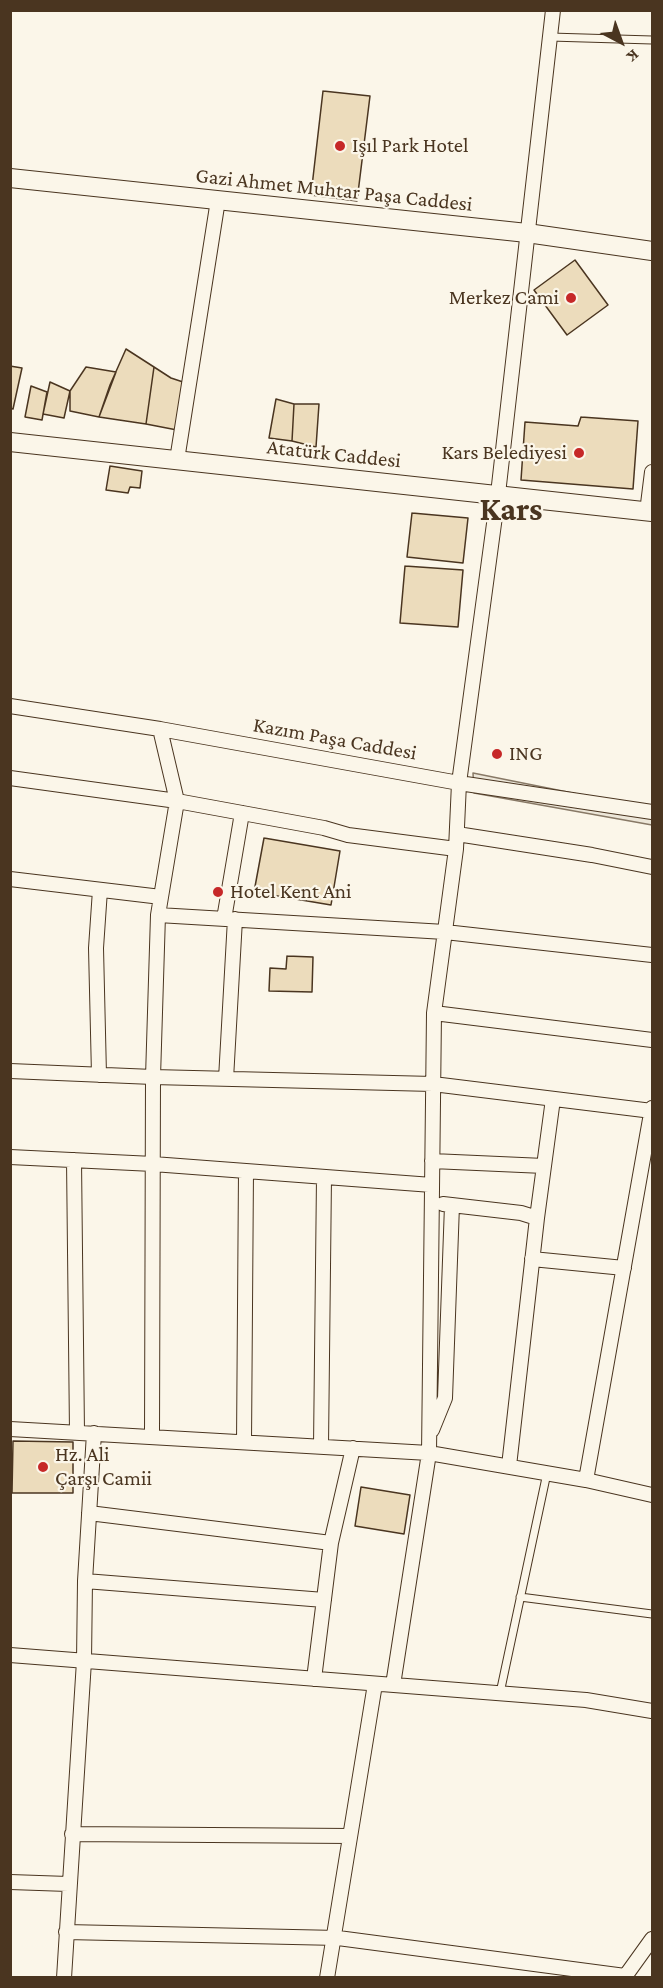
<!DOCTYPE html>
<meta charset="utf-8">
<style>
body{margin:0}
#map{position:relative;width:663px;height:1988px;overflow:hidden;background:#fbf6e9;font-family:"Crimson Pro",serif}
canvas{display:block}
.frame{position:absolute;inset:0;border:12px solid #4a3520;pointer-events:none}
.north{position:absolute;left:591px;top:12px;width:60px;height:60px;-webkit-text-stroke:4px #fbf6e9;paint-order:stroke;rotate:139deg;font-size:16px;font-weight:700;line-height:24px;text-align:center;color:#4a3520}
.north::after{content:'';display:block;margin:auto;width:21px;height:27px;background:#4a3520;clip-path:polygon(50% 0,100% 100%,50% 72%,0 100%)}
</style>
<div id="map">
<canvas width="663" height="1988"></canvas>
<div class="frame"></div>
<div class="north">K</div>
</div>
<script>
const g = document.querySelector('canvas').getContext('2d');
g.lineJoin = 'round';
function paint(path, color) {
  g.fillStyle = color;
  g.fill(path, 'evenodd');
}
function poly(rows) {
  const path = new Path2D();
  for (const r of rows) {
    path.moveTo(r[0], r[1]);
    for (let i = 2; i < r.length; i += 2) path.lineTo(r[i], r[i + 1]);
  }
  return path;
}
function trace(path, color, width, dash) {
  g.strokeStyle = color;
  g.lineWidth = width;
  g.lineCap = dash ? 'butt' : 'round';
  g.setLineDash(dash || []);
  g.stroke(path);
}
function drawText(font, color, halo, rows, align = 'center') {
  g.font = font + ' "Crimson Pro",serif';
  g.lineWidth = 4.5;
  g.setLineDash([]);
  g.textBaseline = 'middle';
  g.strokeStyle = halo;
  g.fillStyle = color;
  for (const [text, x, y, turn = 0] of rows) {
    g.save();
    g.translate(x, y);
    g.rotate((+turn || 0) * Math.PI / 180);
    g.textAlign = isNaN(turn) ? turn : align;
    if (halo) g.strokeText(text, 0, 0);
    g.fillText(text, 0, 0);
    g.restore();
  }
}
const parking = poly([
 [473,773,652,809,652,825,474,793,473,773]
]);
const building = poly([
 [323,91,370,96,357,201,311,195,323,91],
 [575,260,608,305,567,335,534,290,575,260],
 [126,349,154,367,146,424,99,417,110,385,126,349],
 [10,366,22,368,13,409,10,408,10,366],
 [86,367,116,372,99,417,70,411,70,391,86,367],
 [154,367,171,378,183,382,177,430,146,424,154,367],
 [50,382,70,391,64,418,43,414,50,382],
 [31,386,47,392,42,420,25,417,31,386],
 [276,399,294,404,292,441,269,438,276,399],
 [294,404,319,404,316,447,292,441,294,404],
 [581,417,638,421,633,489,521,480,525,422,578,426,581,417],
 [110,466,142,471,140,488,130,487,128,493,106,490,110,466],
 [412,513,468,518,463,563,407,557,412,513],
 [405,566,463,570,458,627,400,623,405,566],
 [264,838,340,851,331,905,254,892,264,838],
 [287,956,313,957,312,992,269,991,270,968,286,969,287,956],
 [13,1441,73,1442,73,1493,12,1493,13,1441],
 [361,1487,410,1495,404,1534,355,1526,361,1487]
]);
const lane = poly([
 [550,37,652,40],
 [520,1597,652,1614],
 [500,1693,547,1473]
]);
const street = poly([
 [177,460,218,200],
 [647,512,652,472],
 [10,706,160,729,459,783,652,812],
 [10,778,177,801,324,828,348,835,456,849],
 [457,834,592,855,652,867],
 [10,879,161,897],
 [158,915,445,932,652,955],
 [224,919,242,813],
 [434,1013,652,1040],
 [10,1071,153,1077,433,1084,652,1111],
 [99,1075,96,948,100,890],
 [226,1079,235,919],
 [10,1157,153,1164,432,1185],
 [74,1160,77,1433],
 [432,1161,544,1166],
 [443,1204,521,1213,537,1218],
 [532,1259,624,1268],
 [10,1429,429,1453,586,1480,652,1495],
 [432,1430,445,1398,452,1205],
 [152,1437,153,1077,158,915,177,801,160,729],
 [244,1442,246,1171],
 [321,1446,324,1177],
 [509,1466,537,1218,553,1099],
 [586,1480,652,1108],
 [89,1513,331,1543],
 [85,1581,324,1600],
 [10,1655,586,1700,652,1711],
 [314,1679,331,1543,353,1448],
 [393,1685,429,1453,434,1013,456,849,459,783,498,494,553,10],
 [72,1834,350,1836],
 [10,1882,68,1884],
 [66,1932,338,1938,625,1976],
 [64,1978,84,1661,85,1581,94,1433],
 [327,1978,375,1684],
 [624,1978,652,1939]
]);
const secondary = poly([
 [10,178,527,233,652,251],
 [10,442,652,512]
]);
const markers = [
 [340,146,6,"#c62828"],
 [571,298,6,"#c62828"],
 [579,453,6,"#c62828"],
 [497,754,6,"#c62828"],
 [218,892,6,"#c62828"],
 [43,1467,6,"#c62828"]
];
const poiNames = [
 ["Işıl Park Hotel",352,146],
 ["Merkez Cami",559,298,"right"],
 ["Kars Belediyesi",567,453,"right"],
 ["ING",509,754],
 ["Hotel Kent Ani",230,892],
 ["Hz. Ali",55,1455],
 ["Çarşı Camii",55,1479]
];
const streetNames = [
 ["Gazi Ahmet Muhtar Paşa Caddesi",334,190,6],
 ["Atatürk Caddesi",334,454,6],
 ["Kazım Paşa Caddesi",335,739,10]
];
const townNames = [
 ["Kars",511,510]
];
paint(parking, '#ede7d9');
trace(parking, '#887966', 1.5);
paint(building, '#ecdcbc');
trace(building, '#4a3520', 1.5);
trace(lane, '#4a3520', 9);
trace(street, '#4a3520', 16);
trace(secondary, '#4a3520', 20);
trace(lane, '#fbf6e9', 7);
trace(street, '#fbf6e9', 14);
trace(secondary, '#fbf6e9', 18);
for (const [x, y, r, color] of markers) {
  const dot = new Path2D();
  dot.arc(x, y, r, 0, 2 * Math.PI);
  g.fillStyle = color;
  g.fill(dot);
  trace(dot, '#fbf6e9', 2);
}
drawText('21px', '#4a3520', '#fbf6e9', poiNames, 'left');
drawText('21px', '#4a3520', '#fbf6e9', streetNames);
drawText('bold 33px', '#4a3520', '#fbf6e9', townNames);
</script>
